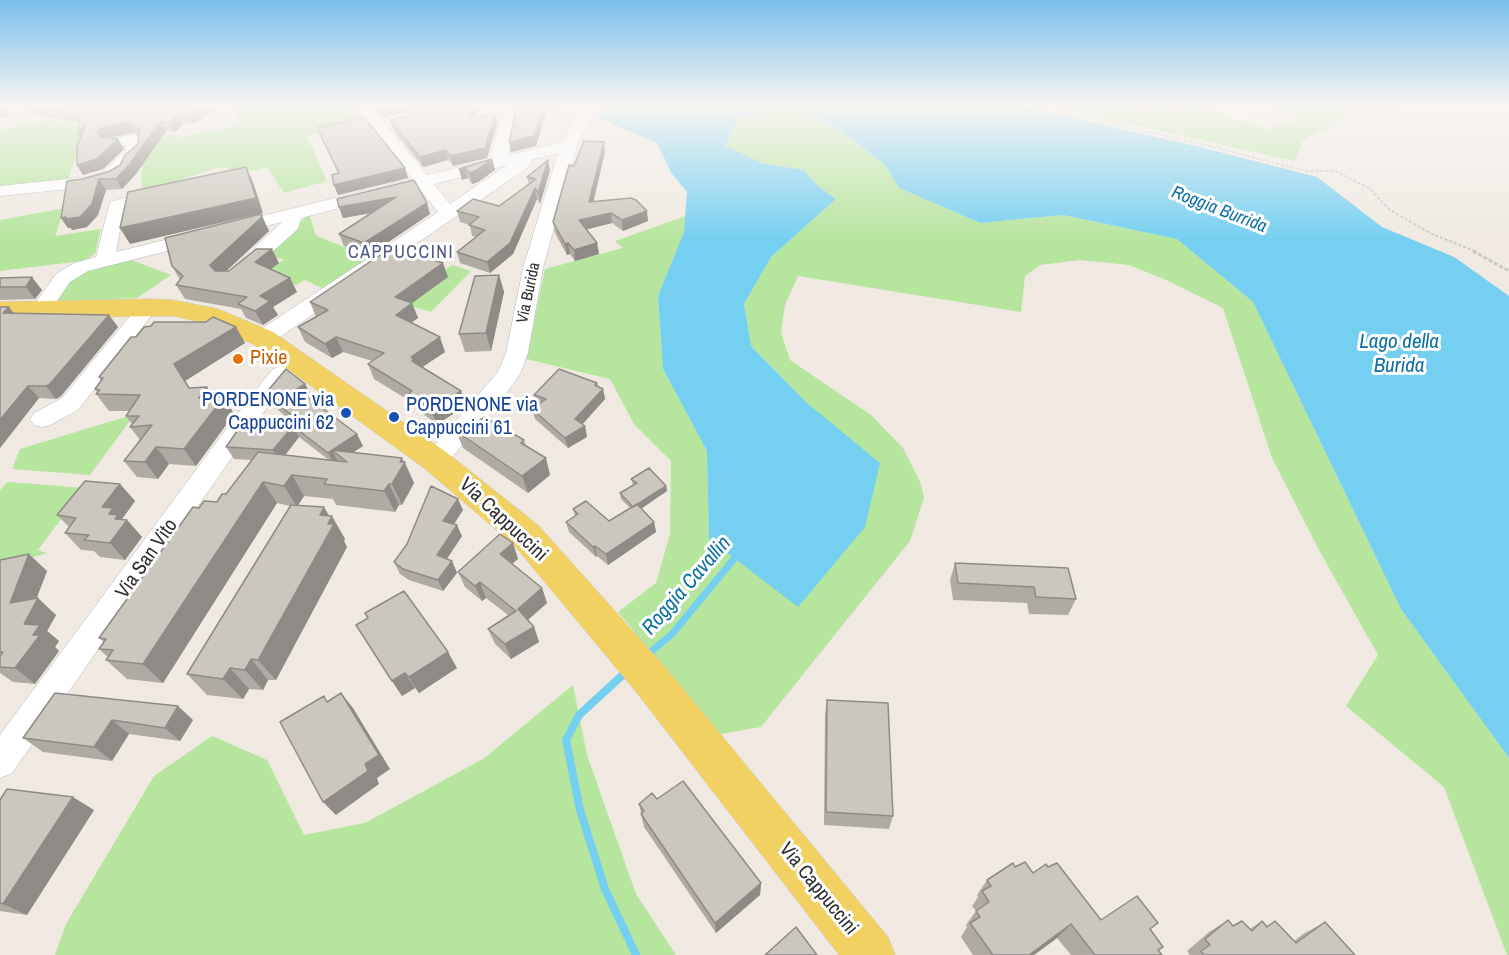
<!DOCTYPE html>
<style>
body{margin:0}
canvas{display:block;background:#efe9e1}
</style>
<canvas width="1509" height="955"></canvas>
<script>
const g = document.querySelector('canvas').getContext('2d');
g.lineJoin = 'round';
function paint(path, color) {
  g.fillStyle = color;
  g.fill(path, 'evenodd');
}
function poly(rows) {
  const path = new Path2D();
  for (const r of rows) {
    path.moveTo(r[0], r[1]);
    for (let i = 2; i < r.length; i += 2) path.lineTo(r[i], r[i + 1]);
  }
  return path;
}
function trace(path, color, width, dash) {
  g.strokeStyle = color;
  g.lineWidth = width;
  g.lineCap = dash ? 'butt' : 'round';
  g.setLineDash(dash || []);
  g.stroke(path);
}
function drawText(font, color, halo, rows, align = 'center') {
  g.font = font + ' "Archivo Narrow",sans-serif';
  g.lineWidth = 6;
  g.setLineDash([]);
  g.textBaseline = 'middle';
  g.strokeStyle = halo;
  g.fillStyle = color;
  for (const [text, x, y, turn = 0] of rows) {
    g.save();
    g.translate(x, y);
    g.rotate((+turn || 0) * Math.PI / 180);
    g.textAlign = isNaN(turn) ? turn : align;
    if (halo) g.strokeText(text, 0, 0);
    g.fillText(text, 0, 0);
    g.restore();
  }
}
const green = poly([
 [233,106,353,106,368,123,307,136,327,181,284,193,267,167,231,176,232,169,220,167,142,192,141,136,81,141,68,180,0,186,0,131,48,119,98,130,176,135,176,138,239,125],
 [1050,106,1209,106,1274,132,1269,128,1298,120,1272,106,1342,106,1361,110,1360,106,1407,106,1361,111,1300,141,1302,143,1295,161],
 [766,111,806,112,840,130,885,165,899,188,980,223,1063,215,1177,239,1253,302,1401,609,1509,758,1509,955,1507,955,1444,787,1346,706,1378,655,1319,550,1272,458,1223,308,1166,280,1129,265,1080,260,1040,265,1025,276,1021,312,798,276,785,305,781,332,790,360,871,415,903,448,921,484,924,498,910,541,761,727,720,734,618,612,656,583,670,534,671,461,634,424,610,379,526,359,545,269,623,248,615,241,686,216,684,232,658,296,663,369,707,451,709,539,807,403,751,346,744,304,771,257,836,199,818,186,804,170,762,163,725,146,738,119],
 [65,208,55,236,101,229,95,254,82,261,0,271,0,220],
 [309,214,316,236,375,259,328,291,305,280,296,285,262,276,284,259,263,256],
 [129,259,171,275,137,298,54,301,73,275],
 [452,265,471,271,431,312,399,302],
 [135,414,90,475,12,469,20,449],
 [8,482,84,488,38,550,47,553,0,567,0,490],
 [573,685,587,755,636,894,676,955,55,955,66,924,154,776,212,736,267,760,304,835,365,823,483,759]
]);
const water = poly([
 [606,106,1021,106,1200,147,1317,177,1382,227,1454,257,1509,296,1509,758,1401,609,1253,302,1177,239,1063,215,980,223,899,188,885,165,840,130,806,112,766,111,738,119,725,146,762,163,804,170,818,186,836,199,771,257,744,304,751,346,807,403,880,463,865,527,798,607,709,539,707,451,663,369,658,296,684,232,687,192,672,174,657,143,596,117]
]);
const streamFar1 = poly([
 [647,655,672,634,738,554]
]);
const stream = poly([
 [627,671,579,715,566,740,580,810,605,889,636,955]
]);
const pathFar1 = poly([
 [1033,106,1214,147,1306,171,1335,171,1369,188,1390,210,1432,234,1477,252],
 [1136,106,1164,115,1176,106]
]);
const path = poly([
 [1473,251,1509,271]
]);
const minor = poly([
 [354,106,370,106,427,175,489,160,505,106,521,106,508,155,563,142,581,106,597,106,577,145,543,268,528,353,520,374,498,405,444,466,435,469,426,466,422,460,498,372,506,353,523,268,558,153,531,160,532,162,530,166,271,343,263,345,255,343,252,338,255,333,438,212,419,188,301,218,298,229,245,276,238,278,231,276,228,272,282,222,88,271,70,282,48,314,41,315,34,314,31,309,56,274,74,263,96,257,110,202,159,188,165,189,168,193,165,197,124,209,116,252,412,179,354,106],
 [507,165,450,204,434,184,507,165],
 [1214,106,1234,106,1249,116,1241,121,1235,119,1214,106],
 [134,134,142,139,142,152,129,164,125,173,116,179,89,187,0,196,0,186,87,177,104,171,126,150,126,145,107,146,105,143,107,140,134,134],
 [148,301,155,303,158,307,78,410,50,425,42,427,34,425,30,419,34,413,62,398,141,303,148,301],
 [299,356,307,358,310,363,307,368,288,380,260,417,12,773,0,778,0,735,244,405,272,370,299,356]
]);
const major = poly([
 [148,299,173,300,218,309,273,332,446,452,538,525,665,667,888,937,895,955,839,955,637,693,514,545,424,468,253,344,201,322,173,316,0,318,0,302,148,299]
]);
const wall = poly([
 [24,106,110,106,114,107,217,106,217,108,194,124,184,123,175,132,166,131,136,174,122,189,106,190,98,215,87,227,72,230,71,228,68,228,61,218,83,179,110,171,120,165,138,144,138,135,134,132,107,138,118,139,124,149,103,169,83,175,77,165,81,138,78,134,78,123,29,114],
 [377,106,413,106,407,112,383,118,379,113],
 [479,106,475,116,495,115,497,125,487,158,453,166,448,160,423,167,393,130,390,120,418,113],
 [517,106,562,106,562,107,548,108,536,146,511,152],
 [317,128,405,168,408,178,338,195,334,185,338,173],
 [605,152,593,202,648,221,623,231,612,223,586,229,597,243,599,254,575,261,570,254,567,255,555,233,553,222,574,166],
 [492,159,495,170,478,182,472,184,468,178,462,180,459,169],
 [550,170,540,204,537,199,513,254,490,273,460,263,457,252,476,237,472,236,470,225,460,222,457,211,499,206,529,184,527,177],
 [339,207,430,214,369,255,344,246,339,234,371,213,343,218],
 [261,214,269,231,226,271,279,263,271,269,290,278,297,292,273,307,278,315,263,325,246,318,241,309,185,299,176,285,180,280,172,266],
 [499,275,504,292,491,351,465,352,459,334],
 [448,277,412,303,418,318,411,323,445,352,422,367,466,406,437,424,415,408,413,403,374,379,368,364,372,361,343,352,332,358,305,342,298,327,316,317,310,302],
 [0,278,42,290,35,299,0,300],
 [0,307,14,314,109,315,118,327,61,396,56,399,39,398,0,448],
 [236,327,245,343,185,381,190,388,213,398,224,397,234,414,196,466,169,464,158,479,137,477,124,461,140,440,130,427,132,424,126,416,129,411,109,411,96,394,97,392,95,389,101,381,99,377,136,337],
 [305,384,311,395,308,397,363,446,352,453,405,462,414,483,402,505,399,505,395,512,336,505,333,499,304,496,298,505,329,516,345,539,344,541,347,547,276,680,268,680,263,690,249,689,243,699,207,695,187,674,290,506,277,503,163,683,127,679,106,660,108,657,99,649,104,642,99,638,199,508,217,502,226,494,252,460,234,459,226,447,290,420,272,405,265,394],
 [299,437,329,460,285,455],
 [598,387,603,389,605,399,582,425,585,426,587,437,568,448,535,419,532,409,537,405,534,395],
 [456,431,524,440,526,446,550,475,528,493,463,448],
 [631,479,666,486,667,491,641,508,654,522,656,532,608,565,597,556,596,557,569,532,566,522,575,516,573,509,609,521,630,508,621,499,620,493,633,485],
 [120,484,135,501,122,519,123,520,127,520,142,537,125,560,100,557,94,551,81,550,65,533,69,527,57,515],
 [463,510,454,524,462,536,447,559,452,561,457,573,443,591,409,580,400,574,394,562],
 [513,543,518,559,512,564,542,588,547,603,528,620,534,627,539,642,511,659,495,644,488,629,508,615,486,598,482,601,465,587,458,572],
 [0,560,47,571,36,599,56,615,47,631,59,641,55,647,59,651,35,684,13,682,0,673],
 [955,563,1076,599,1068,615,1029,614,1027,603,953,600,950,580],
 [356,625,457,668,419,693,415,688,402,696],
 [55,693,193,720,180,741,129,734,112,761,43,752,23,738],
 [827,700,893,816,889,829,824,825,825,715],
 [657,799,761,883,760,895,716,933,644,827,639,804],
 [0,800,94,810,27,915,0,911],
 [1015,867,1033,873,1101,920,1150,929,1158,950,1162,955,1071,955,1057,938,1034,955,973,955,961,937,967,927,966,925,976,911,972,906,978,897,977,895,987,880],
 [1228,920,1233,926,1250,929,1262,921,1267,926,1275,921,1294,941,1303,934,1325,922,1355,955,1190,955,1187,951,1209,932]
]);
const shadedWall = poly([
 [1,106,9,106,7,117,0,118,0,108],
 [201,106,217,106,217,108,194,124,189,114],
 [390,106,413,106,407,112,383,118,380,109],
 [473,106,479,106,471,126,468,116],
 [544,106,548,106,548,108,536,146,511,152,509,142],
 [179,113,184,123,175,132,170,122],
 [495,115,497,125,487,158,453,166,450,156],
 [128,122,134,132,107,138,99,137,97,132,101,128],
 [160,122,166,131,136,174,122,189,116,179],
 [86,124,84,144,78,134],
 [118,139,124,149,103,169,83,175,77,165],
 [604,142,605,152,591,212,589,202],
 [446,150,448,160,423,167,420,157],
 [492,159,495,170,478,182,472,184,469,173],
 [548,160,550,170,540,204,538,193],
 [246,167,253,182,263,213,130,244,120,228],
 [465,167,468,178,462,180,459,169],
 [405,168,408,178,338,195,334,185],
 [99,179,106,190,98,215,87,227,72,230,71,228,68,228,61,218],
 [535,188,537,199,513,254,490,273,487,262],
 [396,197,399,208,343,218,339,207],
 [427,203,430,214,369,255,364,243],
 [647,211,648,221,623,231,622,220],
 [611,213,612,223,581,231,579,220],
 [261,214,269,231,218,279,210,265],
 [568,243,570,254,567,255,565,244],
 [597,243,599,254,575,261,574,250],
 [272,249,279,263,262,276,255,262],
 [443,263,448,277,401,311,395,297],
 [499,275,504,292,491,351,486,333],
 [32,277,42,290,35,299,26,287],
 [290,278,297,292,273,307,278,315,263,325,255,311,260,296],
 [412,303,418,318,402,329,396,315],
 [9,307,19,320,3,313],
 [109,315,118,327,61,396,56,399,46,386],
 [236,327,245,343,185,381,200,404,174,364],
 [336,337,343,352,332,358,325,344],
 [440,337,445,352,418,370,412,361,411,357],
 [597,383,599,393,603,389,605,399,577,430,575,419],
 [305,384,311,395,303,400,297,389],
 [28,386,39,398,0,448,0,420],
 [207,387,217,404,199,398],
 [461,391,466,406,437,424,431,410],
 [224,397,234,414,196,466,184,449],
 [293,426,299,437,280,462,273,450],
 [585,426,587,437,568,448,565,438],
 [357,434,363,446,343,459,332,450,338,461,334,464,328,453],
 [156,447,169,464,158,479,145,462],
 [402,458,414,483,402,505,392,484],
 [546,458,550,475,528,493,522,476],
 [292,475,304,496,297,507,284,486],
 [263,482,277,503,163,683,143,664],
 [120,484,135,501,122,519,125,523,127,520,142,537,125,560,110,543,102,507],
 [389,484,399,505,395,512,384,491],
 [666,486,667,491,635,513,634,507],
 [458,499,463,510,448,533,443,521],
 [324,507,331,519,332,516,345,539,344,541,347,547,276,680,258,660],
 [654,522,656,532,608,565,606,554],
 [457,525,462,536,442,566,437,555],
 [513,543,518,559,505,569,500,554],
 [595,546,597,556,596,557,593,547],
 [29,554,47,571,34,605,38,598,56,615,47,631,59,641,55,647,59,651,35,684,15,668,24,624,10,603],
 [452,561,457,573,443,591,438,580],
 [480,582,486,598,482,601,475,586],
 [542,588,547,603,523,624,518,609],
 [534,627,539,642,511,659,505,644],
 [448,652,457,668,419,693,409,677],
 [251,659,268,680,263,690,245,670],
 [230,668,249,689,243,699,223,679],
 [405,673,415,688,402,696,392,681],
 [341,693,353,708,390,769,377,778,379,784,336,815,323,802,365,764],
 [178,706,193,720,180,741,165,728],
 [112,720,129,734,112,761,94,747],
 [73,797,94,810,27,915,3,904],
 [761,883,760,895,716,933,715,923],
 [1071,924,1057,938,1034,955,1029,955]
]);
const building = poly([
 [32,106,110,106,114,107,115,106,201,106,189,114,179,113,170,122,160,122,130,164,116,179,99,179,92,204,80,217,65,219,66,217,61,218,67,181,83,179,110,171,120,165,125,155,138,144,139,129,128,122,101,128,97,132,99,137,118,139,97,159,77,165,77,147,86,124,78,134,79,115,32,106],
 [378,106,390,106,380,109,378,106],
 [424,106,473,106,468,116,495,115,485,148,450,156,446,150,420,157,390,120,418,113,424,106],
 [517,106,544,106,534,136,509,142,517,106],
 [364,117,405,168,334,185,332,175,339,173,317,128,364,117],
 [584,141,604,142,589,202,631,198,636,200,647,211,622,220,611,213,579,220,597,243,574,250,568,243,565,244,553,222,569,165,574,166,584,141],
 [492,159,475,171,469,173,465,167,459,169,492,159],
 [548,160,538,193,535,188,510,243,487,262,457,252,485,230,469,225,479,217,457,211,473,199,499,206,536,179,527,177,548,160],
 [246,167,256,198,120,228,128,192,246,167],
 [414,180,427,203,364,243,339,234,396,197,339,207,337,199,414,180],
 [261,214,262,217,210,265,215,271,229,271,256,249,272,249,255,262,290,278,260,296,270,301,255,311,238,304,247,297,176,285,183,276,172,266,165,238,261,214],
 [392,247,443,263,395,297,412,303,396,315,440,337,411,357,413,358,412,361,461,391,431,410,409,393,412,391,368,364,384,353,336,337,325,344,298,327,328,310,310,302,392,247],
 [499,275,486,333,459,334,475,276,499,275],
 [32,277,26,287,0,287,0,278,32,277],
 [0,307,9,307,3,313,109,315,50,384,46,386,28,386,0,420,0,307],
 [213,317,236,327,174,364,189,388,207,387,199,398,224,397,184,449,156,447,145,462,124,461,152,425,130,427,139,416,126,416,140,395,96,394,100,390,95,389,103,378,99,377,131,337,136,337,144,327,151,326,154,322,206,322,213,317],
 [286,369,305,384,297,389,357,434,328,453,293,426,273,450,226,447,247,417,298,420,265,394,286,369],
 [559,369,597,383,595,385,603,389,575,419,585,426,565,438,532,409,546,399,534,395,559,369],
 [484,417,524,440,521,443,546,458,522,476,456,431,471,420,476,423,484,417],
 [332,450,402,458,400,462,405,462,392,484,389,484,384,491,324,484,327,479,292,475,284,486,263,482,143,664,106,660,113,650,99,649,106,639,99,638,193,507,199,508,204,501,217,502,222,494,226,494,258,452,347,462,332,450],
 [649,468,666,486,633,507,620,493,637,483,631,479,649,468],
 [85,481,120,484,102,507,113,508,109,514,118,515,115,519,127,520,110,543,84,540,89,535,65,533,76,518,57,515,85,481],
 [431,486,458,499,443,521,457,525,437,555,452,561,438,580,403,569,394,562,407,544,431,486],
 [586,501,609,521,637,504,654,522,606,554,595,546,593,547,566,522,578,514,573,509,586,501],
 [291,505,324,507,320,515,332,516,328,524,334,524,258,660,251,659,245,670,230,668,223,679,187,674,291,505],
 [500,534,513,543,500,554,542,588,518,609,534,627,505,644,488,629,516,611,480,582,475,586,458,572,500,534],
 [29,554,10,603,38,598,24,624,40,625,33,635,40,635,15,668,0,667,0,656,3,652,0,652,0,560,29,554],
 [955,563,1068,568,1076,599,1036,597,1034,587,958,583,955,563],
 [404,591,448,652,409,677,405,673,392,681,356,625,368,618,365,613,404,591],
 [55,693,178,706,165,728,112,720,94,747,23,738,55,693],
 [341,693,379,755,365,764,368,771,323,802,280,722,324,696,327,702,341,693],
 [827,700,888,703,893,816,826,812,827,700],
 [683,781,761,883,715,923,641,814,644,811,639,804,652,793,657,799,683,781],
 [7,789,73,797,3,904,0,903,0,800,7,789],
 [1025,862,1033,873,1046,864,1048,867,1057,863,1101,920,1137,896,1158,923,1150,929,1163,947,1158,950,1162,955,1095,955,1071,924,1029,955,993,955,970,923,980,917,976,911,989,902,982,891,991,886,987,880,1013,863,1015,867,1025,862],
 [1228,920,1233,926,1242,921,1252,931,1262,921,1267,927,1275,921,1296,943,1325,922,1355,955,1204,955,1201,951,1210,945,1205,939,1228,920],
 [796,927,817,955,765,955,796,927]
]);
const markers = [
 [238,359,6,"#e8710a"],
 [346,413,6,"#1a4fb4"],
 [394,417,6,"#1a4fb4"]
];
const farStreetnames = [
 ["Via Burida",529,293,-78]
];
const farWaternames = [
 ["Roggia Burrida",1219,210,21]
];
const farNeighbourhoodnames = [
 ["CAPPUCCINI",401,253]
];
const foodNames = [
 ["Pixie",250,359]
];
const transitNames = [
 ["PORDENONE via",334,401],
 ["Cappuccini 62",334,424],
 ["PORDENONE via",406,406,"left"],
 ["Cappuccini 61",406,429,"left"]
];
const streetNames = [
 ["Via Cappuccini",503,520,43],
 ["Via San Vito",147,559,-55],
 ["Via Cappuccini",818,889,51]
];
const waterNames = [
 ["Lago della",1399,342],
 ["Burida",1399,366],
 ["Roggia Cavallin",687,586,-49]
];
paint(green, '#b6e59e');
paint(water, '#75cff0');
trace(streamFar1, '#75cff0', 7);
trace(stream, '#75cff0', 8);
trace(minor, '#b4b7c1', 1);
trace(major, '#c9c9c9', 1);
trace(pathFar1, '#c9c9c9', 2, [3, 2]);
trace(path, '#c9c9c9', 3, [4, 2]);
paint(minor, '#fff');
paint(major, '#f2d163');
paint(wall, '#afaba4');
paint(shadedWall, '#8e8b86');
paint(building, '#cbc7bf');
trace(building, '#8e8b86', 1.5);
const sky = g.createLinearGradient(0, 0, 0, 240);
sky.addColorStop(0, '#7abfeb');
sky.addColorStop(0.44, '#f8f5f2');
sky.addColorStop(1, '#f8f5f200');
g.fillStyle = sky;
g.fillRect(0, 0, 1509, 240);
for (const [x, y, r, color] of markers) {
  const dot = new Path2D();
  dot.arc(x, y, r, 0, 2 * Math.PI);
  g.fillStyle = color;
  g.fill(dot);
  trace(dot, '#fff', 2);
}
drawText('16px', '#2e2e2e', '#fff', farStreetnames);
drawText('italic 18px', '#0d6fa3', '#fff', farWaternames);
g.letterSpacing = '1.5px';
drawText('18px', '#4d5680', '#fff', farNeighbourhoodnames);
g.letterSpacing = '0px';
drawText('20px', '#c56008', '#fff', foodNames, 'left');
drawText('20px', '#164399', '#fff', transitNames, 'right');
drawText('20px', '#2e2e2e', '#fff', streetNames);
drawText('italic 21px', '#0d6fa3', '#fff', waterNames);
</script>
